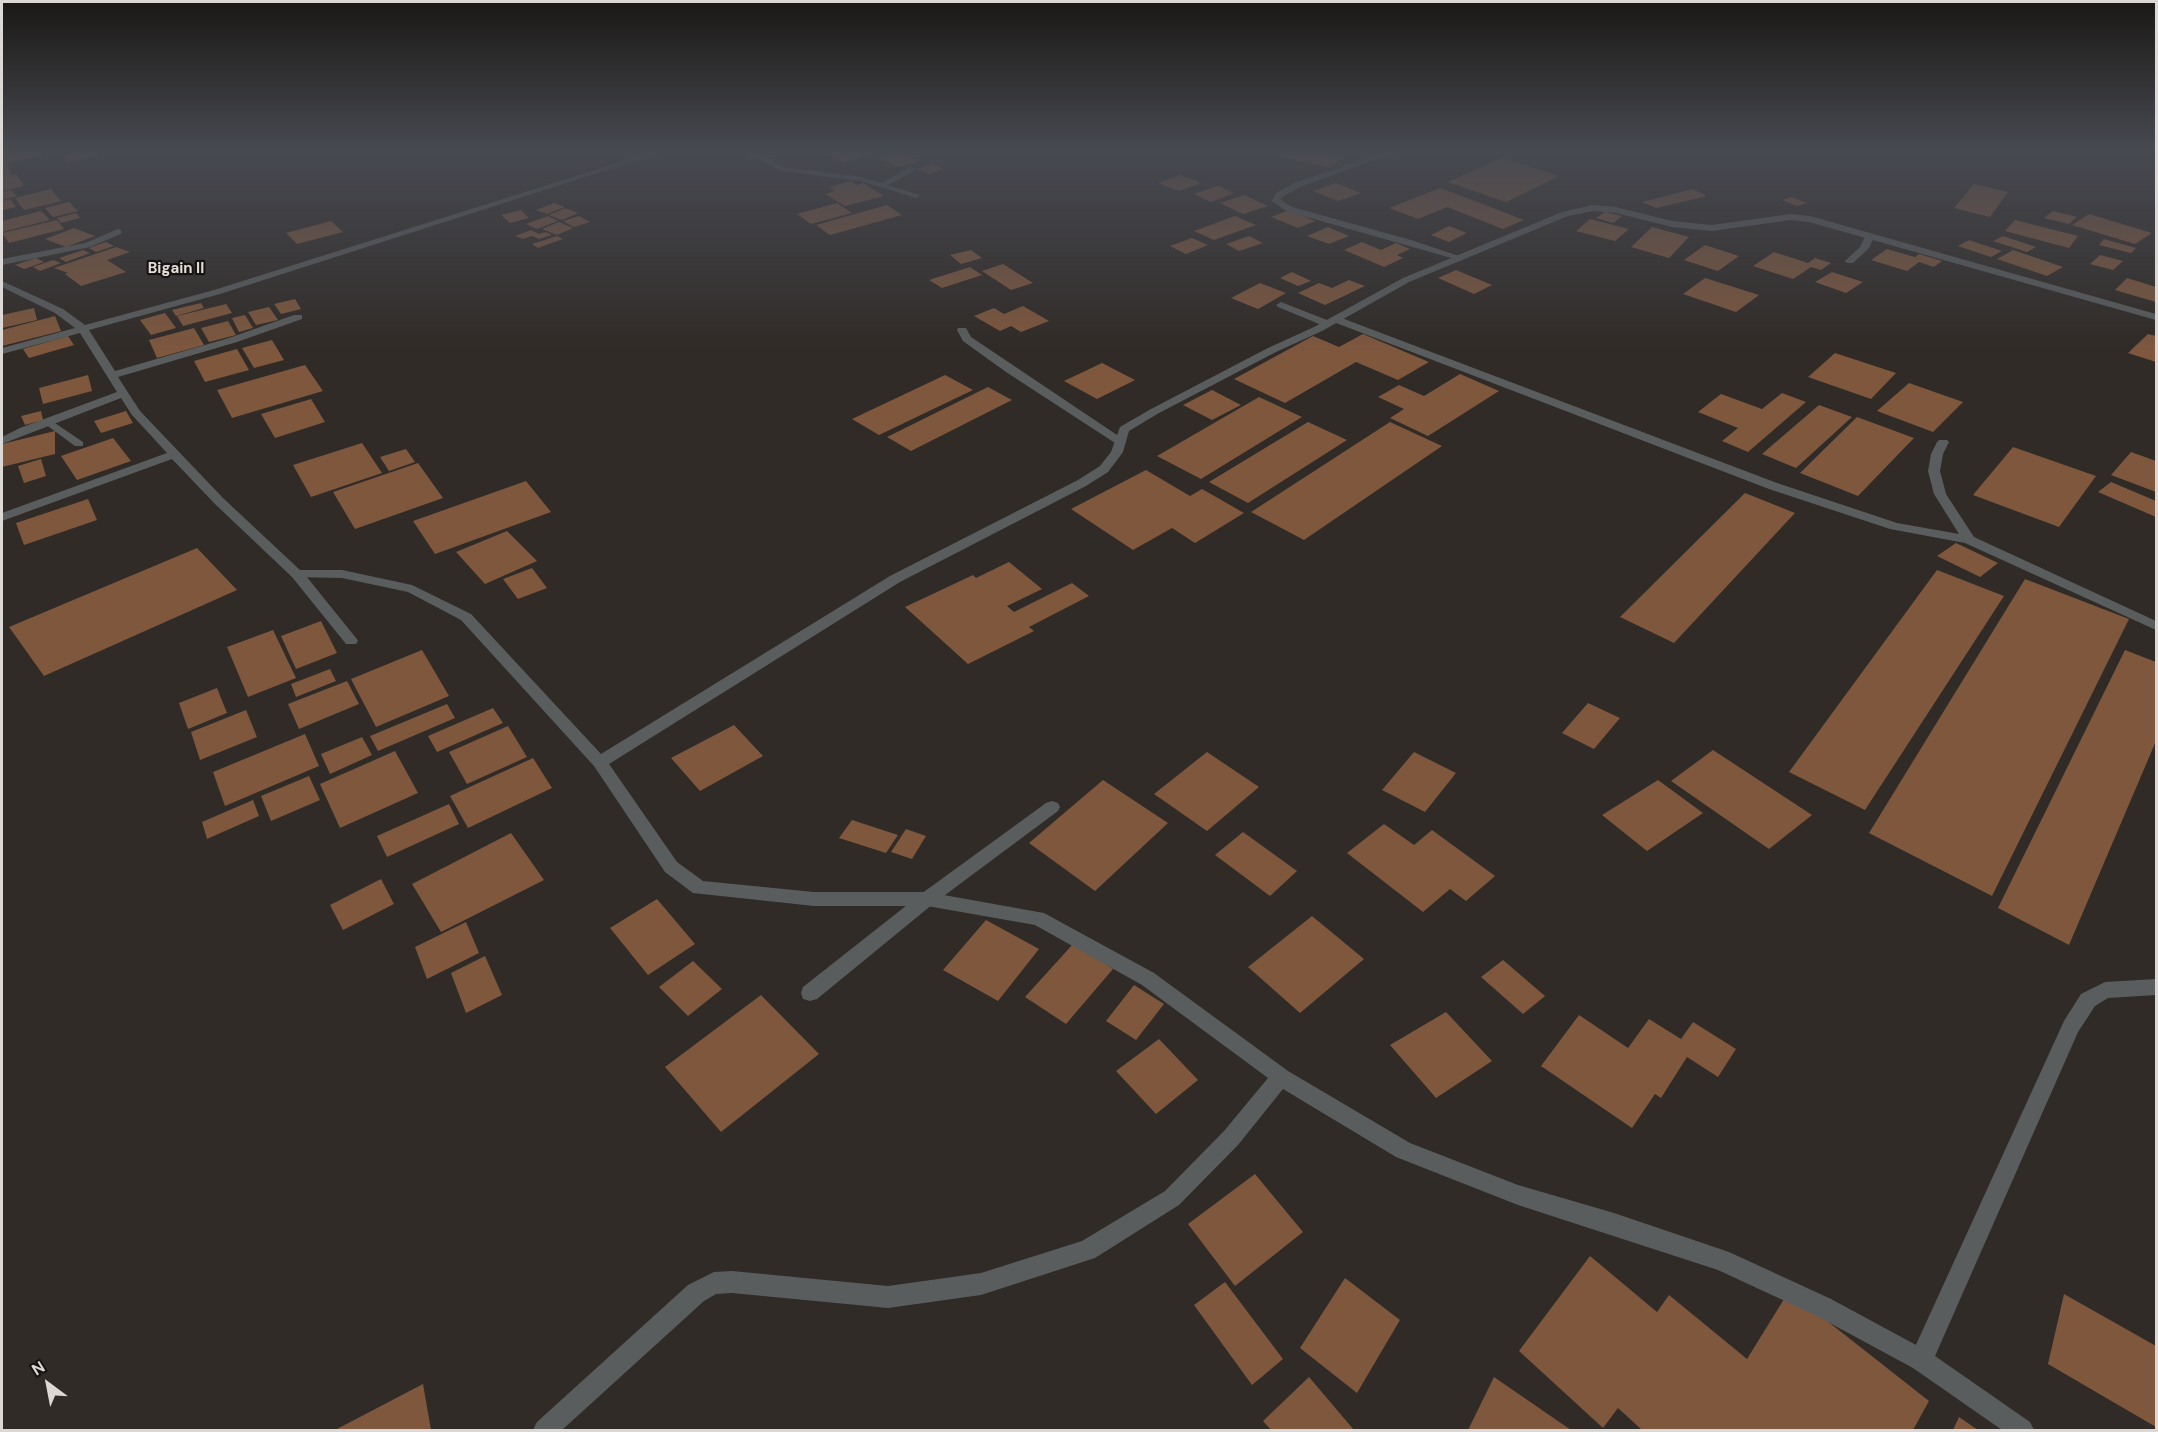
<!DOCTYPE html>
<style>
body{margin:0}
#map{position:relative;width:2158px;height:1432px;overflow:hidden;background:#302b27;font-family:"DM Sans",sans-serif}
canvas{display:block}
.frame{position:absolute;inset:0;border:3px solid #dbd8d5;pointer-events:none}
.north{position:absolute;left:18px;top:1354px;width:60px;height:60px;-webkit-text-stroke:4px #161412;paint-order:stroke;rotate:328deg;font-size:16px;font-weight:700;line-height:24px;text-align:center;color:#dbd8d5}
.north::after{content:'';display:block;margin:auto;width:21px;height:27px;background:#dbd8d5;clip-path:polygon(50% 0,100% 100%,50% 72%,0 100%)}
</style>
<div id="map">
<canvas width="2158" height="1432"></canvas>
<div class="frame"></div>
<div class="north">N</div>
</div>
<script>
const g = document.querySelector('canvas').getContext('2d');
g.lineJoin = 'round';
function paint(path, color) {
  g.fillStyle = color;
  g.fill(path, 'evenodd');
}
function poly(rows) {
  const path = new Path2D();
  for (const r of rows) {
    path.moveTo(r[0], r[1]);
    for (let i = 2; i < r.length; i += 2) path.lineTo(r[i], r[i + 1]);
  }
  return path;
}
function drawText(font, color, halo, rows, align = 'center') {
  g.font = font + ' "DM Sans",sans-serif';
  g.lineWidth = 4.5;
  g.setLineDash([]);
  g.textBaseline = 'middle';
  g.strokeStyle = halo;
  g.fillStyle = color;
  for (const [text, x, y, turn = 0] of rows) {
    g.save();
    g.translate(x, y);
    g.rotate((+turn || 0) * Math.PI / 180);
    g.textAlign = isNaN(turn) ? turn : align;
    if (halo) g.strokeText(text, 0, 0);
    g.fillText(text, 0, 0);
    g.restore();
  }
}
const building = poly([
 [2,152,41,152,42,156,8,162,11,175,16,174,24,186,2,191],
 [83,152,97,152,98,156,67,162,64,155],
 [834,152,879,152,843,163,826,154],
 [902,152,918,162,896,167,880,157],
 [1285,152,1313,152,1342,158,1330,168,1278,156],
 [1502,158,1559,176,1506,202,1448,182],
 [933,164,943,169,928,174,917,169],
 [1180,175,1201,183,1179,191,1158,183],
 [851,181,857,185,863,183,884,196,845,206,825,194,835,191,829,187],
 [1336,183,1361,193,1338,201,1313,191],
 [1974,184,2008,192,1990,217,1954,208],
 [1218,186,1234,193,1211,202,1194,194],
 [1440,188,1467,198,1524,220,1503,229,1447,207,1418,219,1389,208],
 [51,189,61,201,24,210,15,198],
 [1693,189,1707,196,1656,208,1642,202],
 [11,190,17,196,2,200,2,192],
 [1244,195,1268,206,1243,214,1220,203],
 [1792,197,1807,203,1797,206,1782,200],
 [10,199,16,207,2,210,2,201],
 [69,202,78,211,53,217,45,208],
 [554,203,565,207,547,214,536,210],
 [837,203,852,213,811,224,797,214],
 [887,205,902,215,830,235,816,225],
 [565,208,578,213,562,220,549,215],
 [521,210,529,218,510,223,501,215],
 [1289,210,1315,221,1298,228,1271,217],
 [41,211,50,220,2,232,2,221],
 [2053,211,2077,217,2069,224,2044,218],
 [1605,212,1622,216,1613,223,1596,218],
 [76,213,80,218,61,223,57,218],
 [2089,214,2152,233,2135,244,2072,225],
 [548,216,558,221,537,229,526,224],
 [579,216,590,222,574,227,563,221],
 [1235,216,1256,225,1214,240,1194,231],
 [1590,219,1629,229,1615,241,1576,231],
 [57,220,64,229,9,243,2,233],
 [2015,220,2078,236,2069,248,2005,231],
 [331,221,343,232,297,244,286,233],
 [559,222,573,228,557,235,542,229],
 [1449,226,1467,233,1449,242,1431,235],
 [1328,227,1349,236,1329,244,1307,236],
 [1652,227,1689,237,1669,258,1631,247],
 [74,228,95,236,66,247,45,239],
 [531,230,539,234,546,232,552,235,539,239,532,236,523,239,515,236],
 [557,236,563,239,538,248,532,244],
 [1249,236,1263,243,1239,251,1226,244],
 [2003,236,2036,247,2027,252,1993,241],
 [1192,238,1208,245,1186,254,1170,246],
 [2104,239,2136,248,2131,253,2099,245],
 [1969,240,2002,251,1991,257,1958,246],
 [106,242,114,246,96,252,89,248],
 [1362,242,1381,250,1396,243,1410,249,1397,255,1403,258,1384,267,1344,250],
 [1705,245,1739,256,1718,271,1684,260],
 [116,247,130,252,107,260,126,272,81,286,65,274,68,273,54,268],
 [1887,249,1915,257,1919,254,1942,261,1934,267,1919,262,1907,271,1871,260],
 [83,250,90,253,66,262,59,258],
 [971,250,982,258,961,264,950,255],
 [2013,250,2063,267,2047,276,1997,259],
 [1774,252,1808,263,1815,258,1831,263,1821,270,1811,267,1793,279,1753,266],
 [2100,255,2123,261,2113,270,2090,264],
 [36,258,44,262,24,269,15,265],
 [53,260,61,263,40,271,33,267],
 [1003,264,1033,283,1011,290,982,271],
 [970,267,982,275,942,288,929,280],
 [1456,270,1492,285,1474,294,1438,278],
 [1292,272,1311,281,1298,286,1280,278],
 [1832,272,1863,282,1846,293,1815,282],
 [1705,278,1759,295,1736,312,1683,294],
 [2127,278,2156,287,2156,302,2115,290],
 [1349,280,1365,286,1325,305,1298,293,1319,283,1332,288],
 [1260,283,1286,293,1258,309,1231,298],
 [295,299,301,309,281,314,274,304],
 [201,303,204,308,176,316,172,310],
 [226,304,232,313,183,326,177,316],
 [1023,306,1049,321,1021,332,1011,326,1000,331,974,316,994,308,1004,314],
 [269,307,278,320,256,325,248,312],
 [34,308,37,320,2,328,2,315],
 [165,313,176,328,151,335,140,320],
 [245,315,253,328,239,332,232,318],
 [55,316,61,331,2,346,2,330],
 [228,321,236,335,209,342,201,328],
 [194,328,204,345,157,358,149,340],
 [1363,334,1429,362,1398,380,1356,362,1285,403,1234,379,1313,336,1339,347],
 [2148,334,2156,336,2156,362,2128,353],
 [68,336,74,345,29,358,23,349],
 [272,340,284,360,254,368,242,348],
 [237,349,249,370,205,382,194,361],
 [1835,353,1896,373,1871,399,1808,377],
 [1102,363,1135,380,1097,399,1064,381],
 [305,365,323,391,232,418,217,390],
 [1460,374,1499,391,1428,436,1390,418,1404,409,1378,397,1399,385,1424,396],
 [88,375,92,391,43,404,39,388],
 [945,375,973,390,879,435,852,419],
 [1909,383,1963,402,1933,432,1877,411],
 [988,387,1012,400,911,451,887,437],
 [1212,390,1241,405,1212,420,1183,405],
 [1782,393,1806,402,1748,452,1722,441,1738,428,1698,412,1721,394,1762,409],
 [1259,397,1302,417,1201,479,1157,456],
 [311,399,325,422,275,438,261,414],
 [1819,405,1852,417,1796,468,1762,454],
 [41,411,43,420,25,425,21,416],
 [126,411,133,423,101,433,94,421],
 [1857,417,1914,438,1858,496,1800,473],
 [1308,422,1347,440,1248,503,1209,482],
 [1390,422,1442,446,1304,540,1251,512],
 [55,431,55,454,2,467,2,444],
 [113,438,131,461,77,480,61,456],
 [362,443,382,473,311,497,293,465],
 [2013,447,2096,476,2059,527,1973,495],
 [406,449,415,462,389,471,380,457],
 [2131,452,2156,461,2156,492,2111,475],
 [41,459,46,476,24,483,18,466],
 [418,463,443,498,355,529,333,492],
 [1146,470,1190,496,1202,489,1244,513,1195,543,1172,528,1133,550,1071,509],
 [526,481,551,512,435,554,413,521],
 [2111,482,2156,501,2156,517,2098,492],
 [1745,493,1795,513,1674,643,1620,617],
 [88,499,97,520,24,545,16,523],
 [507,531,537,561,485,584,456,552],
 [1956,543,1998,563,1980,577,1937,556],
 [197,548,237,590,44,676,9,627],
 [1009,562,1042,589,1007,606,1014,612,1072,583,1089,596,1029,627,1034,631,968,664,905,607,973,575,976,578],
 [532,568,547,588,518,599,503,579],
 [1937,570,2004,596,1865,810,1789,772],
 [2025,579,2129,619,1992,896,1869,833],
 [321,621,337,653,296,669,281,636],
 [273,630,296,678,248,697,227,647],
 [422,650,449,696,376,727,351,679],
 [2125,650,2156,662,2156,741,2069,945,1998,908],
 [330,669,336,681,296,697,291,684],
 [347,681,359,704,299,729,288,704],
 [217,688,227,713,188,729,179,703],
 [1588,703,1620,718,1594,749,1562,733],
 [447,704,455,718,378,751,370,736],
 [493,708,503,723,437,752,428,736],
 [246,710,257,737,200,760,191,732],
 [734,725,763,756,700,791,671,758],
 [508,726,527,757,467,784,449,752],
 [305,734,319,766,225,806,213,772],
 [362,737,372,755,330,774,321,754],
 [1713,750,1812,815,1769,849,1671,781],
 [395,751,418,793,340,828,320,784],
 [1207,752,1259,787,1207,831,1154,794],
 [1414,752,1456,773,1425,812,1382,790],
 [533,758,552,788,468,828,450,796],
 [309,776,320,800,271,821,261,796],
 [1103,780,1168,823,1095,891,1029,843],
 [1658,780,1703,813,1647,851,1602,815],
 [253,800,259,816,207,839,202,822],
 [449,804,459,824,387,857,377,836],
 [852,820,898,835,886,853,839,838],
 [1384,824,1414,845,1432,830,1495,876,1466,901,1450,889,1423,912,1347,853],
 [906,829,926,836,912,859,891,852],
 [1243,832,1297,871,1270,896,1215,855],
 [511,833,544,880,441,932,412,884],
 [381,879,394,904,343,930,330,905],
 [657,899,695,944,648,975,610,928],
 [1312,916,1364,959,1300,1013,1248,967],
 [986,920,1039,949,998,1001,943,970],
 [466,922,479,953,427,979,415,947],
 [1073,944,1113,969,1066,1024,1025,997],
 [485,956,502,995,466,1013,451,973],
 [1503,960,1545,996,1523,1014,1481,977],
 [693,961,722,989,688,1016,659,987],
 [1134,985,1164,1004,1136,1040,1106,1021],
 [761,995,819,1054,721,1132,665,1067],
 [1446,1012,1492,1061,1436,1098,1390,1045],
 [1579,1015,1628,1048,1649,1019,1681,1039,1693,1022,1736,1049,1718,1077,1687,1057,1661,1098,1655,1094,1632,1128,1541,1066],
 [1159,1039,1198,1080,1156,1114,1116,1071],
 [1255,1174,1303,1232,1235,1286,1188,1224],
 [1590,1256,1657,1312,1669,1295,1747,1359,1789,1291,1929,1401,1913,1430,1642,1430,1618,1408,1603,1428,1519,1351],
 [1345,1278,1400,1320,1357,1393,1300,1348],
 [1225,1282,1283,1359,1252,1385,1194,1305],
 [2064,1294,2156,1346,2156,1427,2048,1364],
 [1309,1377,1354,1430,1271,1430,1263,1421],
 [1494,1377,1571,1430,1468,1430],
 [423,1384,431,1430,335,1430],
 [1959,1417,1978,1430,1953,1430]
]);
const service = poly([
 [1386,152,1397,152,1300,187,1282,197,1281,200,1292,207,1411,240,1462,257,1462,261,1286,211,1272,201,1276,193,1294,183,1386,152],
 [910,167,917,169,887,186,880,184,910,167],
 [118,229,121,230,121,234,90,247,2,265,2,259,85,243,118,229],
 [1866,235,1874,237,1869,248,1853,263,1847,263,1845,261,1860,247,1866,235],
 [1281,302,1332,322,1333,324,1324,326,1278,307,1276,305,1281,302],
 [1331,317,1339,317,1777,483,1897,523,1959,534,1934,494,1928,471,1931,454,1937,442,1939,440,1947,440,1949,442,1943,454,1940,471,1946,494,1974,537,2156,621,2156,630,1965,543,1890,529,1769,489,1331,321,1331,317],
 [958,328,966,328,971,337,1123,439,1123,443,1115,443,1006,372,963,341,957,330,958,328],
 [49,419,83,442,83,446,75,446,45,424,43,422,49,419],
 [297,570,302,571,356,638,358,641,356,644,346,644,292,577,290,574,292,571,297,570],
 [1052,801,1058,803,1060,807,1058,811,933,904,817,999,810,1001,803,999,801,993,803,987,921,894,1046,803,1052,801]
]);
const minor = poly([
 [652,152,663,152,220,294,89,330,115,371,229,338,294,315,302,315,302,319,237,342,118,377,140,411,223,498,300,570,342,570,412,585,471,614,601,754,890,576,1078,480,1100,466,1111,452,1120,427,1151,409,1268,348,1314,327,1403,278,1562,212,1593,205,1616,207,1672,221,1712,225,1791,214,1810,216,2156,314,2156,320,1809,222,1791,220,1712,231,1672,227,1616,213,1593,211,1568,216,1409,282,1322,331,1276,352,1159,413,1129,431,1123,452,1108,472,1086,486,900,582,609,764,677,862,703,881,814,892,927,892,1044,913,1154,973,1288,1071,1410,1143,1518,1185,1614,1213,1729,1252,1831,1299,1929,1352,1933,1360,1929,1368,1921,1372,1913,1368,1815,1315,1718,1270,1518,1205,1396,1157,1283,1089,1238,1145,1179,1205,1095,1258,981,1295,888,1308,732,1293,716,1294,704,1301,562,1430,533,1430,537,1422,688,1285,714,1272,732,1271,888,1286,981,1273,1082,1241,1165,1191,1224,1131,1268,1078,1142,985,1035,925,927,906,814,906,693,893,665,872,594,766,461,620,408,592,342,578,292,577,215,504,172,459,2,521,2,513,167,453,132,415,121,398,2,444,2,437,20,428,117,392,80,333,2,354,2,348,75,328,55,313,2,287,2,281,63,309,85,325,214,290,652,152],
 [746,152,756,152,783,167,862,177,920,195,916,198,861,181,781,171,746,152]
]);
const tertiary = poly([
 [2156,979,2156,995,2108,998,2095,1006,2078,1032,1935,1356,2030,1422,2034,1430,2002,1430,1913,1368,1909,1360,2064,1021,2081,994,2105,982,2156,979]
]);
const farQuarternames = [
 ["Bigain II",176,269]
];
paint(building, '#7e573d');
paint(service, '#5a5d5d');
paint(minor, '#5a5d5d');
paint(tertiary, '#5a5d5d');
const sky = g.createLinearGradient(0, 0, 0, 352);
sky.addColorStop(0, '#1a1815');
sky.addColorStop(0.43, '#484a52');
sky.addColorStop(1, '#484a5200');
g.fillStyle = sky;
g.fillRect(0, 0, 2158, 352);
drawText('bold 15px', '#e4ddd8', '#161412', farQuarternames);
</script>
